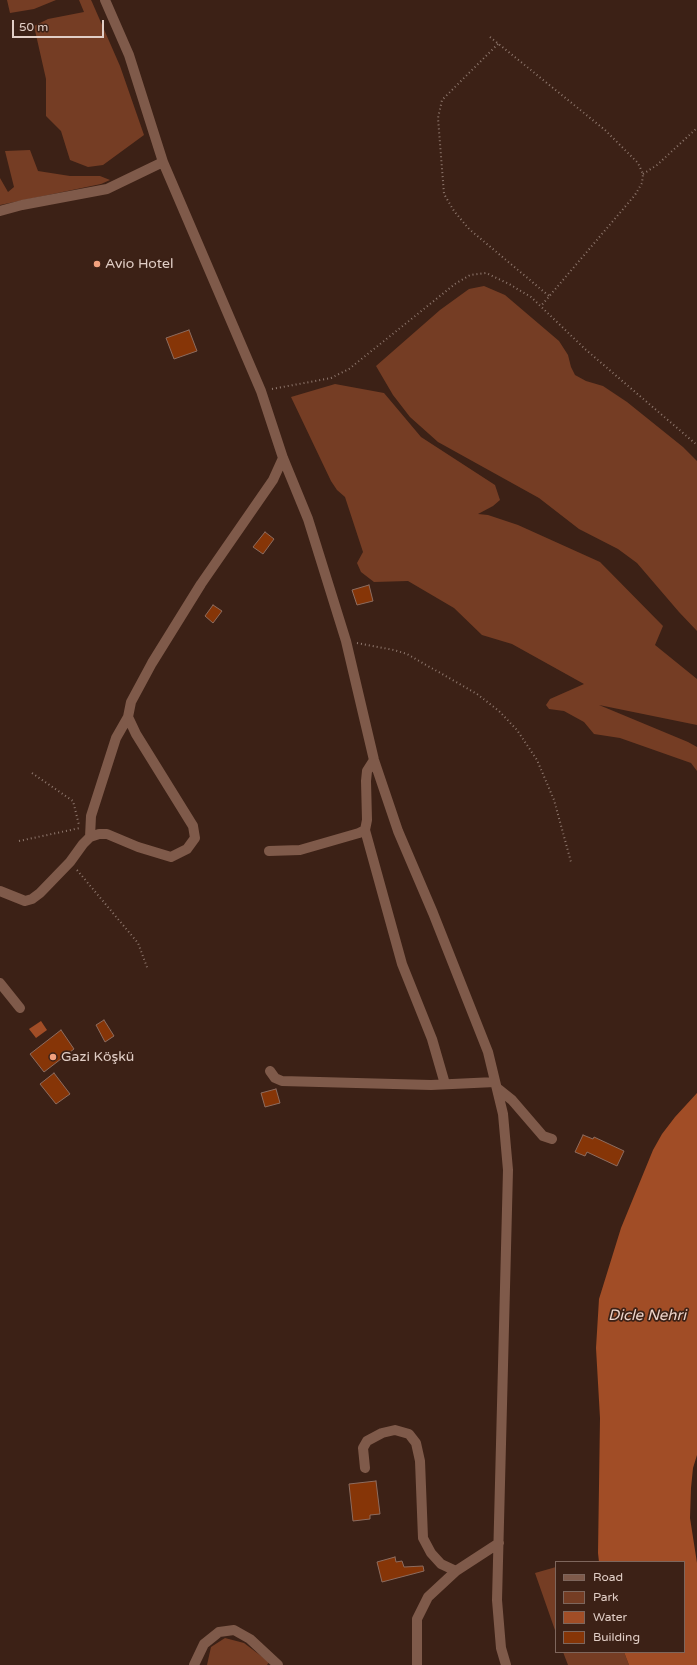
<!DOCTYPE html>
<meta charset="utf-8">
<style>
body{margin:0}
#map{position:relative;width:697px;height:1665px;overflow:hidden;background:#3c2116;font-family:"Varela Round",sans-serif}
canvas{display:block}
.legend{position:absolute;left:555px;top:1561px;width:130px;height:92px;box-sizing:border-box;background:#3c2116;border:1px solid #7e665c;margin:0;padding:5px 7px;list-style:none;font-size:12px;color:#e1cec6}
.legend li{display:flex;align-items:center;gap:8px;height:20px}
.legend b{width:20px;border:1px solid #7e665c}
.scale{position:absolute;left:12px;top:20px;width:92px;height:18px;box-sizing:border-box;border:2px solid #e1cec6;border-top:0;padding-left:5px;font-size:12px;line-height:14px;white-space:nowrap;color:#e1cec6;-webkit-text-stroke:3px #3c2116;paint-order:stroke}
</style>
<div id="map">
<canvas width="697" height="1665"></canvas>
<ul class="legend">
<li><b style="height:5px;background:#7f5a4a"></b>Road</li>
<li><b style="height:11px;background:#753d24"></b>Park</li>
<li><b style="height:11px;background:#a14d26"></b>Water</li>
<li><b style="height:11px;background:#863507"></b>Building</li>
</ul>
<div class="scale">50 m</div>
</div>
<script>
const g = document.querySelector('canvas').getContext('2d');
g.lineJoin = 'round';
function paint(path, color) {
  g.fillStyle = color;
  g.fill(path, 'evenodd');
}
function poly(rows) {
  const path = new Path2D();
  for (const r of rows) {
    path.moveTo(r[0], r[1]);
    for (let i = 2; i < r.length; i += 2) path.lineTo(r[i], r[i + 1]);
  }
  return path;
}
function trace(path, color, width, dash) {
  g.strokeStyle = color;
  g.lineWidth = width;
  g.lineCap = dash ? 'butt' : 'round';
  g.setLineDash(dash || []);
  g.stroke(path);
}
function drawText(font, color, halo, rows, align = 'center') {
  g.font = font + ' "Varela Round",sans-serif';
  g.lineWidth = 3.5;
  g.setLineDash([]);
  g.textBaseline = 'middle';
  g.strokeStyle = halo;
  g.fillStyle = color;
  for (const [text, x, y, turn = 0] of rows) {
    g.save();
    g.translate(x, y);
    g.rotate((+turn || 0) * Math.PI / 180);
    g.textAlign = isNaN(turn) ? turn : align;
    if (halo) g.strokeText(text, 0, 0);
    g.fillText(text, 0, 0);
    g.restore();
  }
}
const green = poly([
 [7,0,56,0,34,9,10,13],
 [79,0,91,0,92,2,120,66,144,135,103,165,88,167,70,160,61,131,46,116,46,79,34,26,48,19,84,12],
 [30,150,38,171,70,176,100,176,110,180,101,184,0,205,0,178,8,192,14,187,5,151],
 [484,286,505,295,559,341,568,355,571,367,575,375,586,381,603,386,627,402,683,447,697,461,697,631,679,612,637,563,618,549,579,529,539,498,438,442,410,417,393,395,376,366,440,310,469,289],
 [335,384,384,393,421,437,495,485,500,500,493,506,478,514,488,515,518,525,600,562,663,626,655,645,697,679,697,725,599,705,688,742,697,747,697,771,691,763,620,738,594,734,584,722,564,711,549,709,546,705,550,699,584,684,512,644,482,635,454,608,408,581,374,582,361,572,357,563,363,552,345,497,337,490,331,481,291,397],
 [556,1567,556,1633,535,1573],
 [225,1638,244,1643,269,1662,267,1665,207,1665,211,1647],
 [563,1652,624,1652,629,1665,568,1665]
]);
const water = poly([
 [41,1021,47,1030,36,1038,29,1029],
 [697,1093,697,1455,693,1468,691,1488,690,1518,697,1563,697,1665,629,1665,624,1652,684,1652,684,1562,599,1562,598,1553,600,1418,596,1348,599,1299,621,1228,653,1150,662,1134,675,1117]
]);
const building = poly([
 [189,330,197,351,174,359,166,338,189,330],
 [265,532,274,539,263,554,253,547,265,532],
 [369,585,373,601,357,605,352,590,369,585],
 [213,605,222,611,213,623,205,616,213,605],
 [104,1020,114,1036,105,1042,96,1025,104,1020],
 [61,1030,74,1049,44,1072,30,1054,61,1030],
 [54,1073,70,1094,56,1104,40,1084,54,1073],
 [276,1089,280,1103,265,1107,261,1093,276,1089],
 [583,1135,593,1139,594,1137,624,1151,617,1166,587,1152,585,1156,575,1152,583,1135],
 [376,1481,380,1514,370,1515,370,1519,353,1521,349,1484,376,1481],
 [395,1557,396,1562,402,1561,404,1567,423,1566,424,1571,382,1582,377,1562,395,1557]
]);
const path = poly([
 [490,37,605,130,638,163,643,174,642,183,635,195,541,306],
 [498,44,442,100,438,118,444,194,454,211,469,229,549,296],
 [643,174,657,165,697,128],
 [272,389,331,378,349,369,455,284,470,275,486,273,509,284,531,297,585,349,697,445],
 [357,643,394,650,407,654,477,694,499,711,517,730,537,760,554,800,571,862],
 [32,773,73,801,79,825],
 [19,841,80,828],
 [77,870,138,943,148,970]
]);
const minor = poly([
 [105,0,129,55,163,162,261,391,283,458,308,519,346,641,374,760,398,831,433,913,488,1052,503,1114,508,1170,497,1600,501,1648,506,1665],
 [0,211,22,205,107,189,163,162],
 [365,830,402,964,432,1039,445,1084],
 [90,837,91,816,116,738,128,717],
 [269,851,300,850,359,833,365,830,367,820,366,781,367,771,374,760],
 [0,891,25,901,32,899,40,893,70,862,83,844,90,837,99,834,107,834,138,847,171,857,187,849,195,838,193,826,136,734,128,717,131,702,152,663,201,584,273,480,283,458],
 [0,983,20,1008],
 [270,1071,275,1078,282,1081,431,1085,495,1082],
 [497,1088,512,1100,543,1136,552,1139],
 [365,1468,363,1448,367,1441,382,1433,395,1430,409,1434,416,1443,420,1461,423,1538,431,1553,441,1564,456,1571],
 [194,1665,204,1644,219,1632,234,1630,250,1639,278,1665],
 [417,1665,417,1619,428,1597,456,1571,499,1543]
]);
const markers = [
 [97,264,4,"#f2a17e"],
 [53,1057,4,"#f2a17e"]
];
const poiNames = [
 ["Avio Hotel",105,264],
 ["Gazi Köşkü",61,1057]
];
const waterNames = [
 ["Dicle Nehri",647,1316]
];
paint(green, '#753d24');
paint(water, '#a14d26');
paint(building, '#863507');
trace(building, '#8d6c5f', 1);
trace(path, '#8f786e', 2, [1, 3]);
trace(minor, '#7f5a4a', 10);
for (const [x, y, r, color] of markers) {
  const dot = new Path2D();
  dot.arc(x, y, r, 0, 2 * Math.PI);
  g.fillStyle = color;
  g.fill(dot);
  trace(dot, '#3c2116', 1.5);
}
drawText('14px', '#e1cec6', '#3c2116', poiNames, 'left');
drawText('italic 15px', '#eed5cb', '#3c2116', waterNames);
</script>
